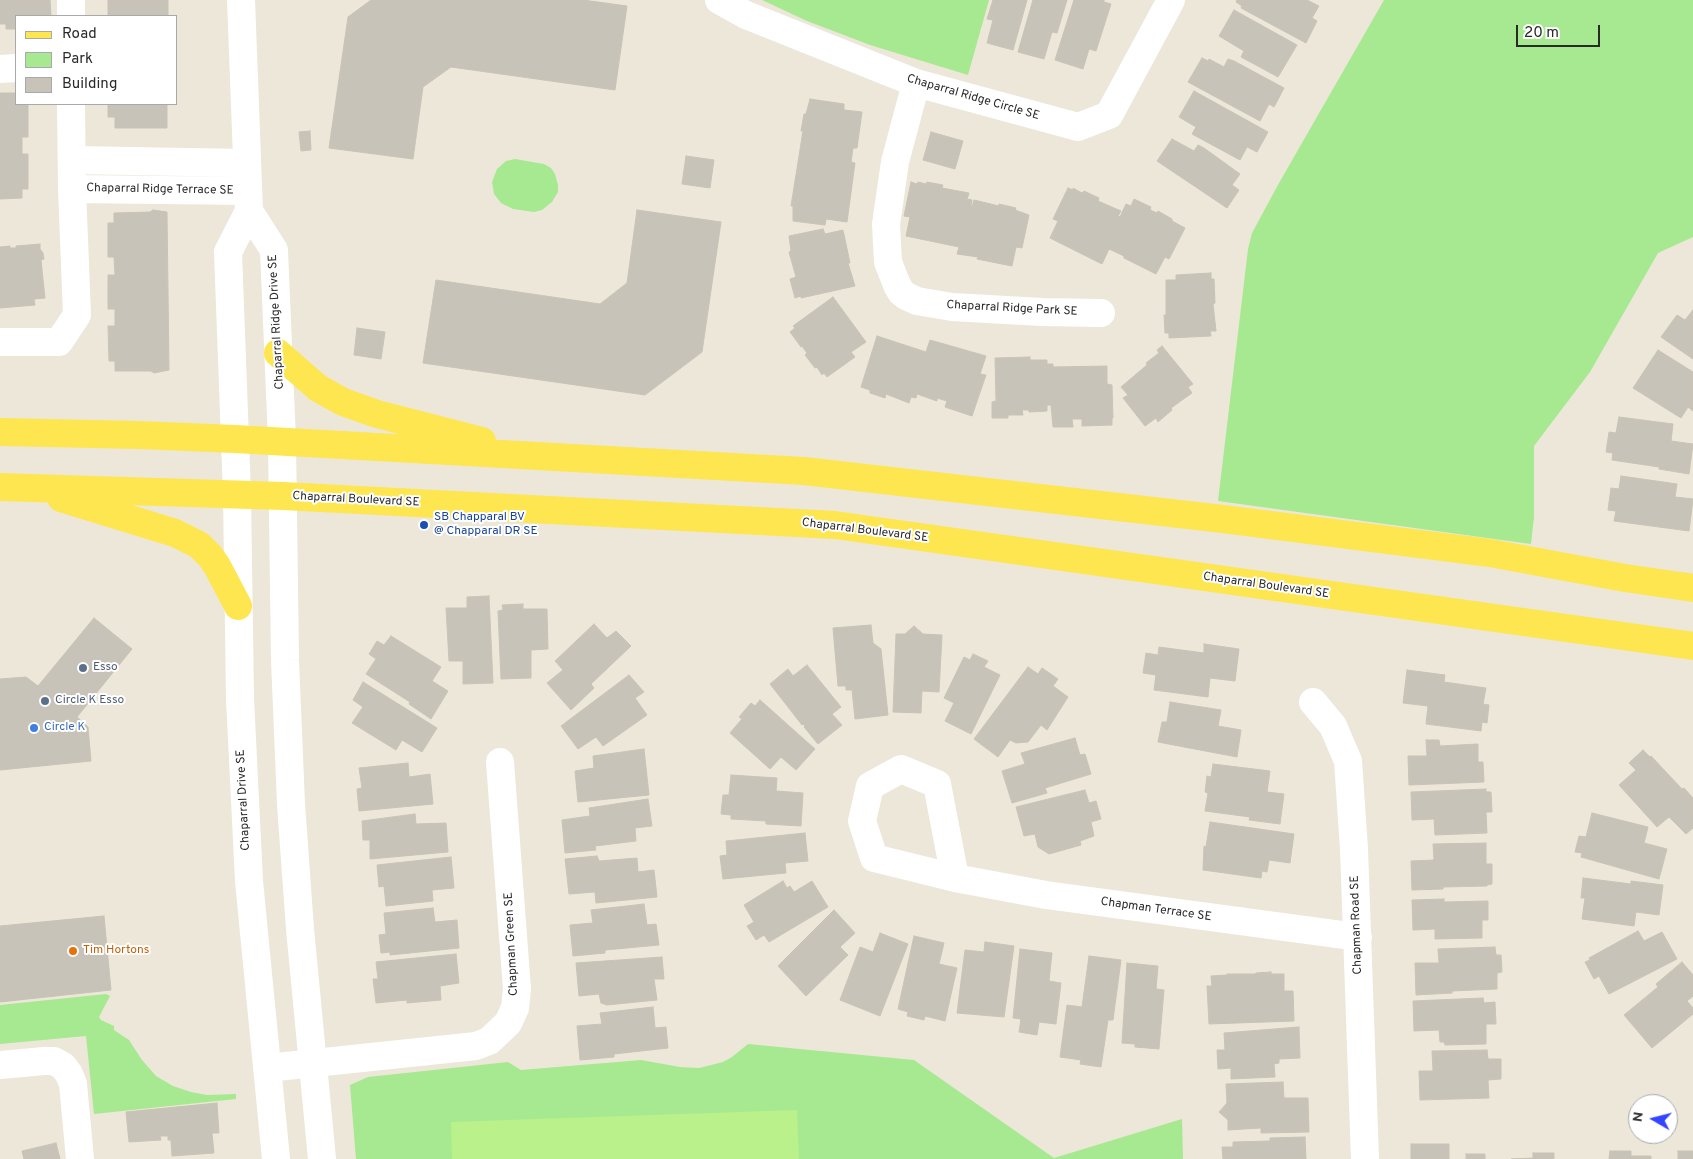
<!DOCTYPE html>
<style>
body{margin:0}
#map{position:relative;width:1693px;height:1159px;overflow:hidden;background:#ede7da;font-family:Overpass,sans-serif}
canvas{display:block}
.legend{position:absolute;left:15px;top:15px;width:162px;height:90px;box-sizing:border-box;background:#fff;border:1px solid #a9a9a9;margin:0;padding:6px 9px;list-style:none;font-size:15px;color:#292929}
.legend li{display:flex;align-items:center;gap:10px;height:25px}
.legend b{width:25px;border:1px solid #a9a9a9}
.north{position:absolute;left:1628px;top:1094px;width:50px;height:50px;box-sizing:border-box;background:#fff;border:1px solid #a9a9a9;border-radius:50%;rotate:278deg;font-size:14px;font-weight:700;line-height:20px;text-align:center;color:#292929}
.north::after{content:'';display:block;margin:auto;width:18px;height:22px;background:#3445ff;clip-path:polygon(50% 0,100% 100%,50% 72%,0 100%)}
.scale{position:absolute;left:1516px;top:25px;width:84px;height:22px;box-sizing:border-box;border:2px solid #292929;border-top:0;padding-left:6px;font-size:15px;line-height:18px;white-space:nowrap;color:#292929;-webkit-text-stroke:4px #fff;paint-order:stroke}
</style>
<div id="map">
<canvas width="1693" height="1159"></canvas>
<ul class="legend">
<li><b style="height:6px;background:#fde64f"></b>Road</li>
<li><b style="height:14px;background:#a6e991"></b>Park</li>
<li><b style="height:14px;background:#c8c3b9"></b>Building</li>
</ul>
<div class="north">N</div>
<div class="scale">20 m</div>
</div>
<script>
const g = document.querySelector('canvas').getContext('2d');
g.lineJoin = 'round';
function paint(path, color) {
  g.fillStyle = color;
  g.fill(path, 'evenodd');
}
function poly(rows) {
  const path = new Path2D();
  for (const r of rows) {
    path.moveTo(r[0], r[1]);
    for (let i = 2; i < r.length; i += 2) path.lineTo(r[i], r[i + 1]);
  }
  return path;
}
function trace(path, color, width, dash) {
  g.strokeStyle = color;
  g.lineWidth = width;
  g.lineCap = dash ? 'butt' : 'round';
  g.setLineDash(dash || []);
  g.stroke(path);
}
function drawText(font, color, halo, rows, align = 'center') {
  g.font = font + ' Overpass,sans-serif';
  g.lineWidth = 4;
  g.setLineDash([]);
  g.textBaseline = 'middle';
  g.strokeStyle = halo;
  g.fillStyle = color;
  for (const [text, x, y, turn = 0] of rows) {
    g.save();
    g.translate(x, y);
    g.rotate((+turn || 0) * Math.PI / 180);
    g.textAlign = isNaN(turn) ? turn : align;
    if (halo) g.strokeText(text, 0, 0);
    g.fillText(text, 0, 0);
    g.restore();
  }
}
const green = poly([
 [762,0,989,0,968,75,870,45,807,21],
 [1384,0,1693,0,1693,237,1658,253,1590,372,1534,446,1534,517,1531,544,1218,501,1248,249,1252,233,1279,183],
 [515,159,544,164,551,168,555,174,558,185,558,192,552,202,542,210,534,212,513,209,501,203,494,194,492,182,497,169,506,161],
 [106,994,110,996,99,1017,101,1020,114,1026,114,1030,129,1040,142,1060,156,1076,173,1086,191,1092,207,1095,236,1094,236,1099,94,1114,86,1036,0,1044,0,1005],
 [748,1044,914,1060,1054,1158,1182,1119,1183,1159,356,1159,350,1085,368,1077,508,1062,521,1070,641,1060,680,1067,699,1068,723,1062,732,1057]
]);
const pitch = poly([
 [797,1110,799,1159,452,1159,451,1122]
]);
const building = poly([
 [0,0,50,0,51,16,16,16,16,29,6,29,6,24,0,24,0,0],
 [108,0,168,0,168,16,115,16,115,15,108,15,108,0],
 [371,0,583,0,627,6,615,90,451,67,423,87,413,159,329,148,348,17,371,0],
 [993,0,1027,0,1013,50,987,43,993,20,987,19,993,0],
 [1033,0,1067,0,1057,33,1052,32,1044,59,1018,52,1033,0],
 [1074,0,1104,0,1104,2,1111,4,1096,51,1089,49,1083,69,1055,60,1074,0],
 [1237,0,1307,0,1319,6,1312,18,1317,21,1306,43,1241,8,1242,6,1236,2,1237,0],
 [1234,10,1297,45,1278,77,1241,57,1244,51,1219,36,1234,10],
 [1202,58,1208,61,1209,59,1224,67,1228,59,1234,61,1284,88,1274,107,1269,104,1260,121,1188,82,1202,58],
 [1194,91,1268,132,1257,152,1247,147,1240,160,1192,134,1196,127,1179,117,1194,91],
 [0,93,16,93,16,104,28,104,28,137,22,137,22,154,28,154,28,189,22,189,22,198,0,199,0,93],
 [810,99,844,104,844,110,862,112,857,148,853,148,851,162,855,163,847,222,826,219,825,225,793,221,793,206,791,206,803,131,801,131,804,114,806,114,810,99],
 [108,104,167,104,167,128,115,128,115,117,108,117,108,104],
 [310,131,311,150,301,151,299,132,310,131],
 [931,132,963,141,955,169,923,160,931,132],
 [1172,139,1194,151,1198,145,1204,148,1240,174,1232,185,1239,190,1227,208,1157,161,1172,139],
 [686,156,714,160,710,188,682,184,686,156],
 [911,182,917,184,918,182,926,184,927,182,943,185,942,188,969,193,967,199,972,200,971,206,972,207,974,200,999,206,999,204,1016,208,1015,210,1029,215,1022,248,1016,247,1012,266,977,259,978,257,957,254,959,247,906,236,910,217,904,216,911,182],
 [1068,188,1073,190,1073,188,1082,193,1084,191,1099,198,1098,201,1121,211,1118,216,1120,217,1126,204,1131,206,1134,199,1151,207,1150,210,1157,213,1158,211,1172,219,1172,221,1185,228,1169,259,1165,257,1156,274,1124,258,1124,256,1109,249,1102,264,1050,238,1058,221,1053,219,1068,188],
 [153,210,167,212,169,370,154,373,151,371,115,371,115,361,109,361,108,326,115,326,115,309,108,309,108,275,115,275,114,257,108,257,108,223,114,223,114,213,150,212,153,210],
 [637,210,721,222,702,352,645,395,423,363,436,280,600,304,627,283,637,210],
 [823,229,825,234,843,230,850,263,848,263,855,286,801,298,801,296,795,298,790,279,796,277,789,252,791,251,789,236,823,229],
 [40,244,40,249,43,253,44,259,41,260,45,298,34,299,35,305,0,308,0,247,10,246,10,248,16,248,16,246,40,244],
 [1211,273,1211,279,1214,279,1215,303,1213,304,1216,331,1210,331,1211,336,1169,338,1169,333,1165,333,1164,315,1166,315,1166,280,1176,280,1176,275,1211,273],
 [833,297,866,342,851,352,855,357,827,377,824,373,822,375,817,367,815,368,805,355,807,353,802,346,801,347,790,332,795,328,793,326,833,297],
 [1693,310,1693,359,1661,337,1677,315,1685,320,1693,310],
 [357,328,385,332,381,359,354,355,357,328],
 [877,336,926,352,930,340,986,356,980,374,986,375,972,416,945,407,947,401,937,398,937,401,917,394,916,398,911,397,909,403,886,394,885,398,870,393,870,390,861,387,877,336],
 [1162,346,1193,384,1188,387,1192,393,1171,408,1172,410,1158,422,1156,418,1145,426,1123,398,1128,395,1121,387,1147,365,1146,363,1159,353,1157,350,1162,346],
 [1658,350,1693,372,1693,411,1688,407,1681,418,1633,388,1658,350],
 [1030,357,1030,360,1047,360,1047,364,1053,364,1053,367,1107,366,1107,384,1112,385,1113,418,1112,418,1112,425,1082,426,1082,419,1072,419,1073,427,1053,427,1051,405,1047,405,1047,411,1029,412,1029,410,1022,410,1023,415,1008,415,1008,418,992,418,992,402,996,401,995,358,1030,357],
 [1619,417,1673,424,1671,441,1693,444,1689,474,1659,469,1659,467,1612,460,1613,453,1606,452,1609,432,1616,433,1619,417],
 [1621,476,1677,484,1675,497,1693,499,1689,531,1614,521,1616,511,1608,510,1611,488,1619,489,1621,476],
 [489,596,493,683,463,684,463,661,449,661,446,608,467,608,467,597,489,596],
 [523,604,523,609,547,609,548,649,531,650,531,678,501,679,498,611,503,610,502,605,523,604],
 [94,618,132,649,77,717,88,727,91,761,0,770,0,679,26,677,38,686,94,618],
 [594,624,607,638,616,631,631,646,591,684,594,688,571,710,547,683,563,670,555,661,594,624],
 [871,625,873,643,881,649,888,715,855,719,852,690,846,690,846,686,838,686,833,628,871,625],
 [914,626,923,634,942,635,939,692,922,691,921,713,893,712,896,634,905,634,914,626],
 [391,636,441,667,432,681,448,691,431,719,409,704,410,702,366,674,376,659,369,654,377,641,384,645,391,636],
 [1204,644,1239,649,1235,681,1210,678,1208,697,1154,690,1156,675,1143,673,1146,653,1158,655,1159,647,1204,653,1204,644],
 [973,654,988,661,984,667,1000,675,971,734,945,721,954,703,944,698,964,657,970,660,973,654],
 [807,665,841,707,832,714,842,725,818,744,804,727,805,726,804,724,802,725,770,684,788,669,793,676,807,665],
 [1028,667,1038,674,1042,668,1058,679,1053,686,1068,697,1047,730,1041,725,1028,742,1016,743,1010,740,998,757,974,739,1028,667],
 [1407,670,1445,675,1444,682,1486,688,1483,704,1489,705,1487,723,1482,722,1481,731,1426,724,1428,706,1403,703,1407,670],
 [629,675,644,692,635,698,647,715,603,746,596,737,578,749,561,726,629,675],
 [363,682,437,728,422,752,402,740,396,750,352,723,363,707,353,700,363,682],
 [760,700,815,749,796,770,781,757,770,769,730,733,742,719,739,717,751,703,755,706,760,700],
 [1170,702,1221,710,1218,726,1241,730,1237,757,1158,742,1162,722,1167,722,1170,702],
 [1075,738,1080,755,1085,754,1091,774,1045,788,1047,793,1012,803,1002,771,1025,764,1021,753,1075,738],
 [1426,740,1439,740,1440,746,1478,744,1478,762,1483,762,1484,782,1409,785,1408,756,1427,756,1426,740],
 [644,749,649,795,578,802,575,771,594,768,593,756,644,749],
 [1643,750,1650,757,1651,756,1682,789,1684,788,1693,798,1693,828,1686,834,1669,817,1657,827,1619,785,1636,770,1629,763,1643,750],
 [408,763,409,777,430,774,433,804,359,811,357,789,362,788,359,768,408,763],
 [1213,764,1270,771,1267,792,1284,794,1280,824,1249,820,1250,817,1205,811,1208,793,1205,792,1207,776,1211,777,1213,764],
 [731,775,777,778,776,791,803,793,801,826,766,824,766,821,731,819,731,815,721,814,723,795,729,795,731,775],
 [1486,789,1486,792,1491,792,1492,812,1486,812,1487,833,1435,835,1434,819,1412,820,1411,792,1486,789],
 [1085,790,1089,803,1096,801,1101,819,1091,822,1094,836,1080,841,1081,845,1049,854,1038,847,1035,834,1024,836,1016,807,1085,790],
 [648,799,652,826,635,828,636,841,595,846,596,850,565,853,562,820,590,816,589,808,648,799],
 [1592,813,1648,827,1644,843,1667,849,1659,879,1581,857,1582,853,1575,852,1579,836,1586,837,1592,813],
 [415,814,416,824,446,823,448,852,370,859,370,840,363,840,362,821,415,814],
 [1210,822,1294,834,1290,863,1269,860,1267,872,1262,871,1261,878,1203,870,1204,846,1206,847,1210,822],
 [805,833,808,861,785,863,786,873,723,879,720,856,727,855,726,841,805,833],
 [1486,843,1486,864,1492,864,1492,884,1487,885,1487,886,1443,887,1443,889,1412,890,1411,861,1434,860,1433,844,1486,843],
 [597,856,599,861,637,858,638,872,654,870,657,897,596,903,595,892,569,894,565,859,597,856],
 [451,857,454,888,432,890,433,901,386,906,384,886,379,887,377,865,451,857],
 [1583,878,1631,884,1631,881,1663,885,1659,915,1636,912,1634,926,1582,919,1585,898,1581,898,1583,878],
 [783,881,787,888,790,886,794,892,812,881,828,907,769,942,764,935,756,940,747,926,754,922,744,905,783,881],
 [1444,899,1444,902,1488,901,1488,920,1482,920,1482,938,1435,939,1435,929,1413,930,1412,900,1444,899],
 [644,904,647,925,656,924,659,945,605,950,605,953,573,956,570,925,593,923,591,910,644,904],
 [433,908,435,922,457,920,459,948,390,955,390,952,381,953,379,935,386,934,384,913,433,908],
 [834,910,855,933,840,947,848,955,806,996,778,966,834,910],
 [104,916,111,990,0,1002,0,926,104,916],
 [1638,931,1644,941,1662,932,1677,959,1609,994,1599,976,1594,979,1585,962,1590,960,1589,958,1638,931],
 [880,933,908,944,880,1016,840,1000,860,947,873,952,880,933],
 [914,936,944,943,939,964,957,968,945,1021,925,1016,924,1020,907,1016,908,1012,898,1009,914,936],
 [985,942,1014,946,1004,1017,957,1013,965,950,984,952,985,942],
 [1495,947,1496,955,1501,955,1502,972,1497,973,1497,989,1452,991,1452,993,1416,995,1415,963,1439,963,1438,949,1495,947],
 [1020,949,1052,953,1049,981,1061,983,1056,1024,1039,1022,1037,1035,1019,1032,1021,1019,1013,1018,1020,949],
 [456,954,459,983,440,986,441,1000,407,1003,407,1000,376,1003,373,979,378,979,376,962,456,954],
 [1089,956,1121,960,1113,1020,1108,1020,1101,1067,1080,1064,1081,1060,1060,1057,1067,1005,1082,1007,1089,956],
 [662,957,664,979,654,979,657,1000,607,1005,601,1003,599,994,579,996,576,963,662,957],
 [1682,962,1693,975,1693,996,1687,1001,1693,1008,1693,1014,1652,1048,1624,1015,1658,987,1656,984,1682,962],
 [1127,963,1158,966,1156,989,1164,990,1159,1049,1135,1047,1135,1044,1122,1043,1127,963],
 [1271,972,1271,974,1284,974,1284,991,1293,991,1294,1021,1209,1024,1207,986,1212,986,1211,976,1227,975,1227,974,1255,974,1256,973,1271,972],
 [1483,998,1484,1003,1495,1002,1496,1024,1486,1024,1486,1044,1445,1045,1444,1042,1440,1042,1439,1030,1414,1031,1413,1001,1483,998],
 [653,1007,655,1028,666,1027,668,1048,614,1054,614,1057,580,1060,577,1026,602,1024,600,1013,653,1007],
 [1299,1027,1300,1058,1279,1059,1279,1063,1274,1064,1275,1077,1231,1079,1231,1068,1218,1069,1217,1050,1225,1050,1224,1033,1299,1027],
 [1487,1050,1488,1059,1501,1059,1501,1079,1488,1080,1489,1098,1420,1100,1419,1071,1433,1071,1432,1051,1487,1050],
 [1283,1082,1284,1098,1308,1098,1309,1132,1261,1133,1261,1128,1228,1130,1228,1120,1219,1112,1227,1103,1226,1084,1283,1082],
 [217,1103,219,1133,212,1133,214,1153,172,1156,171,1140,168,1140,168,1136,160,1136,161,1140,129,1142,126,1112,217,1103],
 [1305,1137,1306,1159,1223,1159,1222,1147,1233,1147,1233,1142,1270,1141,1270,1138,1305,1137],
 [56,1143,60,1159,24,1159,22,1151,56,1143],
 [1411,1144,1449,1144,1449,1159,1411,1159,1411,1144],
 [1610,1151,1631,1151,1631,1156,1651,1156,1651,1159,1609,1159,1610,1151],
 [1678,1151,1693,1151,1693,1159,1678,1159,1678,1151],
 [1533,1153,1554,1153,1554,1159,1511,1159,1533,1158,1533,1153],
 [1466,1154,1485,1154,1485,1159,1466,1159,1466,1154]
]);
const minor = poly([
 [241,0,249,211,228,252,237,494,240,699,249,881,276,1159],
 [719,0,746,15,916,83,1078,127,1109,115,1171,0],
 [71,16,71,0],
 [0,69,16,68],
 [916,83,895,162,886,224,888,262,897,285,901,292,906,296,917,301,952,307,1042,312,1101,313],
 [72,160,247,163],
 [72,189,248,191],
 [249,211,274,250,282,441,285,660,291,804,300,929,322,1159],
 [0,342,59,342,77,315,72,189,71,104],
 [1313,702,1333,726,1348,761,1354,849,1365,1159],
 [955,878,937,784,901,769,870,786,862,821,874,858,955,878,1046,895,1358,937],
 [0,1065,44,1061,54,1061,63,1066,69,1074,73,1084,80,1159],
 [267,1068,476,1046,489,1041,508,1023,515,1008,517,989,500,762]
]);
const major = poly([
 [278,353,318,388,343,402,377,414,482,441],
 [0,432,139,435,235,439,804,471,1223,519,1490,553,1625,578,1693,588],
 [0,487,283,496,835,525,1693,646],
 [61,498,175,533,199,545,210,556,217,566,238,606]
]);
const markers = [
 [424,525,5,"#1a4fb4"],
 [83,668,5,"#5c6f8a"],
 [45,701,5,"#5c6f8a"],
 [34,728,5,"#3f7fe0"],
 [73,951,5,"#e8710a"]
];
const streetNames = [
 ["Chaparral Ridge Circle SE",973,98,16],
 ["Chaparral Ridge Terrace SE",160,190,1],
 ["Chaparral Ridge Park SE",1012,309,3],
 ["Chaparral Ridge Drive SE",277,322,-93],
 ["Chaparral Boulevard SE",356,500,3],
 ["Chaparral Boulevard SE",865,531,7],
 ["Chaparral Boulevard SE",1266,586,8],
 ["Chaparral Drive SE",244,800,-93],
 ["Chapman Terrace SE",1156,910,8],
 ["Chapman Road SE",1357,925,-92],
 ["Chapman Green SE",512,944,-93]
];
const transitNames = [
 ["SB Chapparal BV",434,518],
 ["@ Chapparal DR SE",434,532]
];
const serviceNames = [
 ["Esso",93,668],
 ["Circle K Esso",55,701]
];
const shopNames = [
 ["Circle K",44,728]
];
const foodNames = [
 ["Tim Hortons",83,951]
];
paint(green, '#a6e991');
paint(pitch, '#bbf18b');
paint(building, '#c8c3b9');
trace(building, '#c8c3b3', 1);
trace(minor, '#fff', 28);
trace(major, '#fde64f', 28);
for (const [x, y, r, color] of markers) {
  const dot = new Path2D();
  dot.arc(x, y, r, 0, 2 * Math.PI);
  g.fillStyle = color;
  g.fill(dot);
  trace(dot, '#fff', 2);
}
drawText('12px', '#292929', '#fff', streetNames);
drawText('12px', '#164399', '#fff', transitNames, 'left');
drawText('12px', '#4e5e75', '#fff', serviceNames, 'left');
drawText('12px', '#366cbe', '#fff', shopNames, 'left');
drawText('12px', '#c56008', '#fff', foodNames, 'left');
</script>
